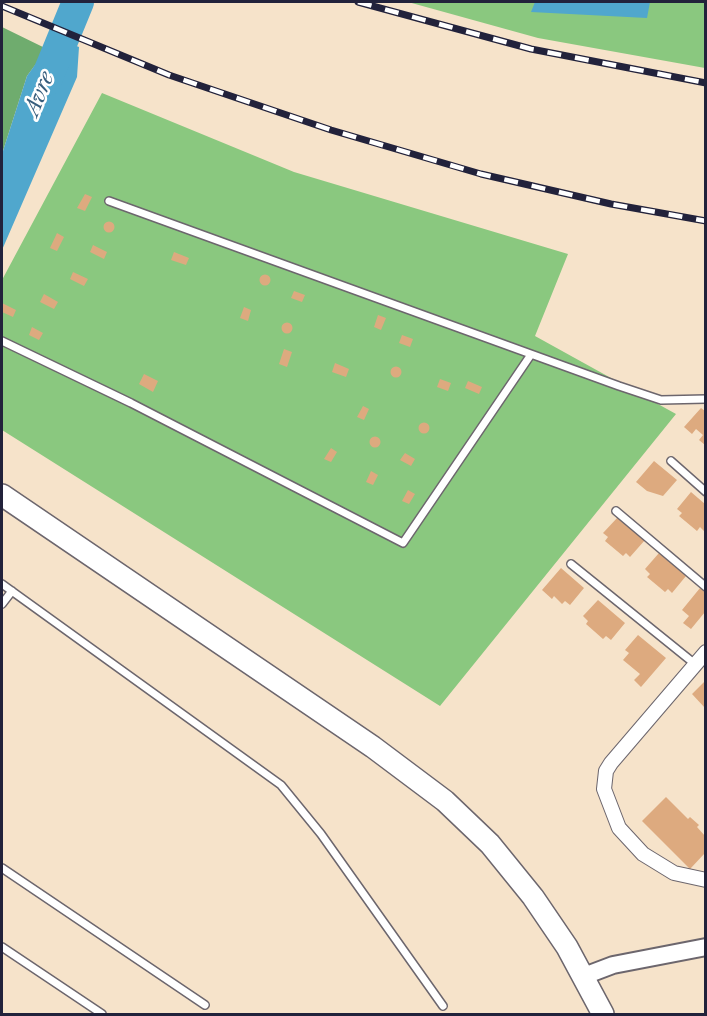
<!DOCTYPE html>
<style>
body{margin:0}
#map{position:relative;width:707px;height:1016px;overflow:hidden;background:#f6e3ca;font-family:"Libre Caslon Text",serif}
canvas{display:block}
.frame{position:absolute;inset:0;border:3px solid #22223b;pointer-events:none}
</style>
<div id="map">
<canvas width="707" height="1016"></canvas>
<div class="frame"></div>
</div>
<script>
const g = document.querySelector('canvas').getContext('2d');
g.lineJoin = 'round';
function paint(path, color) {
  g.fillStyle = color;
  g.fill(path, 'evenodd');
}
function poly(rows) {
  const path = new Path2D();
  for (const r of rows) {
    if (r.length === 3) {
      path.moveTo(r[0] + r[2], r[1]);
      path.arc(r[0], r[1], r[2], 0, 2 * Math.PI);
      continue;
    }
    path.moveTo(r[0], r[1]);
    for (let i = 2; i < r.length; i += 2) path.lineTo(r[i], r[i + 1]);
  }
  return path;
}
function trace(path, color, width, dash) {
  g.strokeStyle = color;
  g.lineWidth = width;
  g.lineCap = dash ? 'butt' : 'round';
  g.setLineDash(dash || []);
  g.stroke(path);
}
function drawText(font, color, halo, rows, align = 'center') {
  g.font = font + ' "Libre Caslon Text",serif';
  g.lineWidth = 5;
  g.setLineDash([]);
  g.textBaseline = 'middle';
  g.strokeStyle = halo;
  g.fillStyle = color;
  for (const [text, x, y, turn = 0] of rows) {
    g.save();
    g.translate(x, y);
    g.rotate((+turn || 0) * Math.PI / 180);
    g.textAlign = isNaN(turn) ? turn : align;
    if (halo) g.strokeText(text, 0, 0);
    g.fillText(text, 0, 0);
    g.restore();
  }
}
const green = poly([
 [408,2,705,2,705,68,538,38],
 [102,93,294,172,568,254,535,336,676,414,440,706,2,430,2,280]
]);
const forest = poly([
 [2,27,47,49,27,76,2,154]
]);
const water = poly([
 [535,2,650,2,647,18,531,12],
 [55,37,79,47,77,77,2,250,2,154,27,76]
]);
const river = poly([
 [46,80,78,2]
]);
const building = poly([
 [85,194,92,197,85,211,77,208],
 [109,227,5.5],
 [57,233,64,237,57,251,50,248],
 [93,245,107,252,104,259,90,252],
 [174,252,189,258,186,265,171,260],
 [73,272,88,279,84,286,70,279],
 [265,280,5.5],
 [294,291,305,295,302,302,291,298],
 [44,294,58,302,54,309,40,302],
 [2,303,16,310,13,317,2,312],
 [244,307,251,310,248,321,240,318],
 [378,315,386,318,381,330,374,327],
 [287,328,5.5],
 [32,327,43,333,39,340,29,335],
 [402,335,413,339,410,347,399,343],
 [284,349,292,352,287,367,279,364],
 [335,363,349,369,346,377,332,372],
 [396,372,5.5],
 [144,374,158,381,153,392,139,384],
 [440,379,451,383,448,391,437,387],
 [468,381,482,387,479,394,465,388],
 [363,406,369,409,364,420,357,417],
 [701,408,705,411,705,445,699,440,703,435,696,429,692,434,684,427],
 [424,428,5.5],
 [375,442,5.5],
 [331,448,337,452,331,462,324,459],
 [405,453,415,459,411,466,400,460],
 [654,461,677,480,663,496,647,491,636,482],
 [371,471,378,475,373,485,366,482],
 [408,490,415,494,409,504,402,501],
 [691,492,705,504,705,532,700,527,697,531,679,516,682,513,677,509],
 [618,517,645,540,630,557,626,553,623,556,605,541,608,537,603,533],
 [659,553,686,576,672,593,668,589,665,592,647,577,650,574,645,569],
 [561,568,584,588,570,605,565,601,562,604,554,596,552,599,542,590],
 [700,588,705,592,705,612,691,629,683,623,689,616,682,610],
 [598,600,625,623,611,640,606,636,603,639,586,624,588,621,583,616],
 [638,635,666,658,641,687,634,680,640,674,623,660,629,653,625,650],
 [705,681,705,708,692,694],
 [666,797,688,819,690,817,699,825,697,827,705,836,705,853,690,869,642,821]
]);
const service = poly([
 [109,201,619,386,661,400,706,399],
 [2,341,131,403,403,543,530,356],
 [671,461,706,492],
 [616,511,706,587],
 [571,564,695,664],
 [2,584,281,785,321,834,443,1006],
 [2,604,12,591],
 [2,868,205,1005],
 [2,947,102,1014]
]);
const minor = poly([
 [706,652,611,763,606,771,604,789,619,828,643,854,674,873,706,880]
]);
const tertiary = poly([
 [584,976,613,965,706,947]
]);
const primary = poly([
 [2,495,373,747,445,801,490,844,533,897,567,947,603,1014]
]);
const rail = poly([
 [358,2,531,49,706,83],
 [2,6,169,75,331,130,481,174,611,204,706,221]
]);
const waterNames = [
 ["Avre",40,94,-68]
];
paint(green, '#8ac87f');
paint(forest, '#6fac6e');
paint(water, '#50a7cd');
trace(river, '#50a7cd', 32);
paint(building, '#ddaa7f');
trace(service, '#6c666d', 10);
trace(minor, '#6c666d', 16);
trace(tertiary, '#6c666d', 20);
trace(primary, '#6c666d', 24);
trace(service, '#fff', 7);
trace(minor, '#fff', 14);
trace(tertiary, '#fff', 16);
trace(primary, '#fff', 21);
trace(rail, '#22223b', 7);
trace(rail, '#fff', 4.5, [14]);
drawText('italic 21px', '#375e7d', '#fff', waterNames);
</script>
